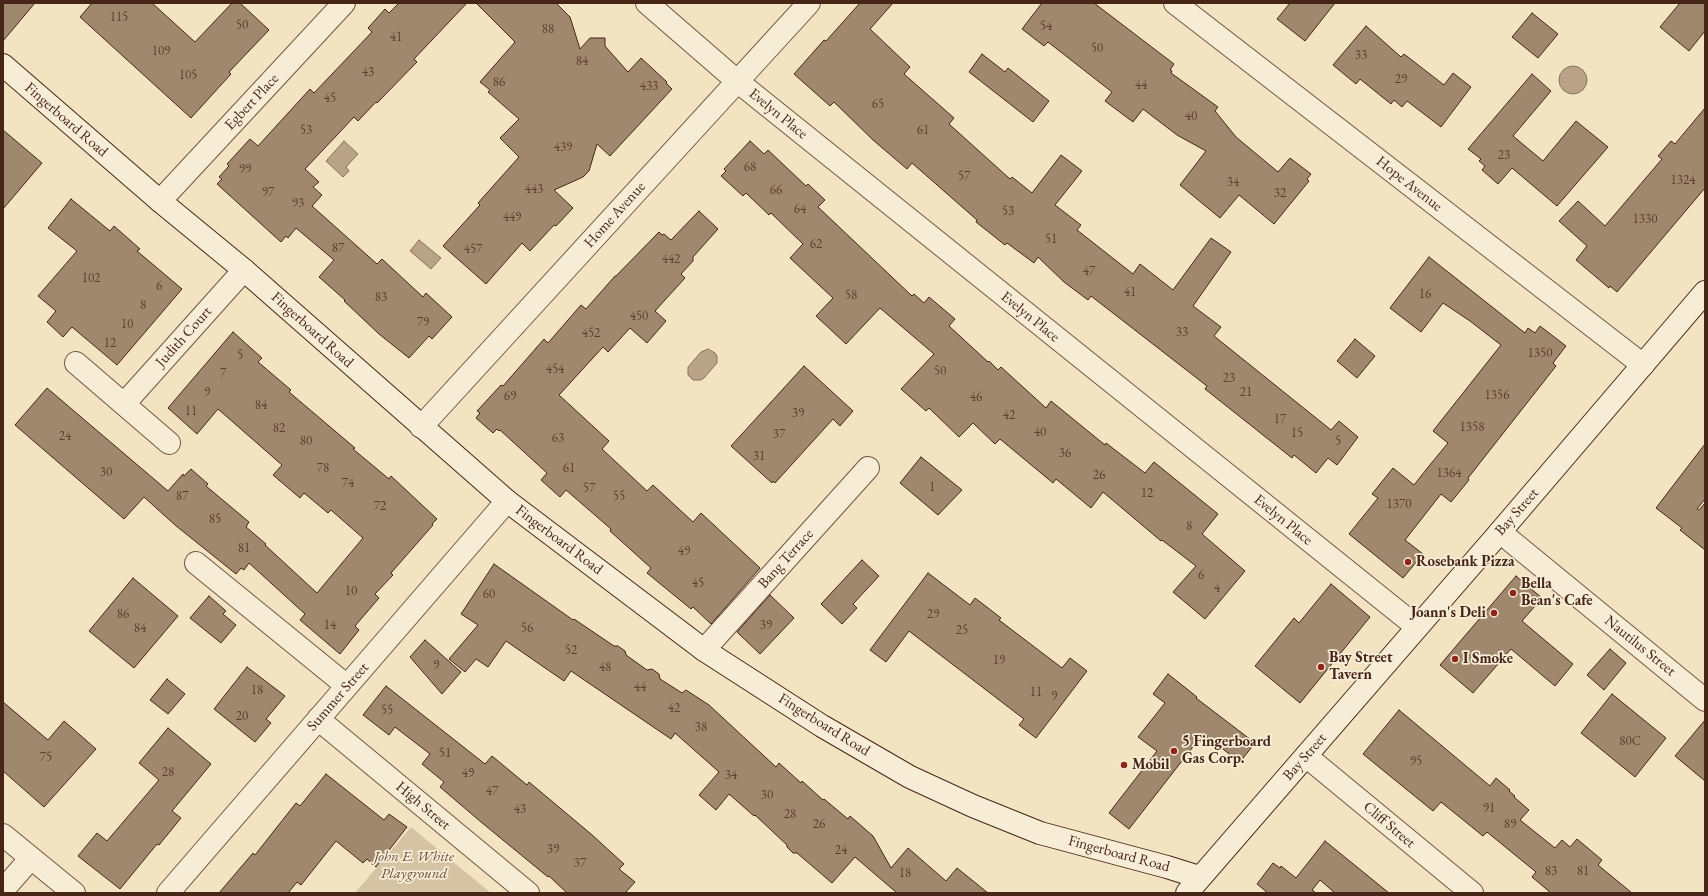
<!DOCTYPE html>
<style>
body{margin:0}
#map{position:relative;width:1708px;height:896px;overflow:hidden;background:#f2e4c1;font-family:"EB Garamond",serif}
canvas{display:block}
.frame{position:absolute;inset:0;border:4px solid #472517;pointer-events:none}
</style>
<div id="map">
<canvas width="1708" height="896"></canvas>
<div class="frame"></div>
</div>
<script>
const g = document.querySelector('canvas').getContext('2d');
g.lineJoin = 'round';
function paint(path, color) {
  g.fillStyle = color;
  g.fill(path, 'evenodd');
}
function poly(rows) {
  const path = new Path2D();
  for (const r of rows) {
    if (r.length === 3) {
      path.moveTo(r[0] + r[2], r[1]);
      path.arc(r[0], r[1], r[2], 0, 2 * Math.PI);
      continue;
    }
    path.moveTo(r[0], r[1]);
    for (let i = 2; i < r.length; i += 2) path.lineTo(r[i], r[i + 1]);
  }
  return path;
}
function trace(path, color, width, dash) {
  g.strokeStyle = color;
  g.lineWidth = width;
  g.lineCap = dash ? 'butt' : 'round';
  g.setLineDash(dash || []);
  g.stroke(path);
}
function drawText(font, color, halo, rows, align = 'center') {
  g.font = font + ' "EB Garamond",serif';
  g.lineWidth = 3.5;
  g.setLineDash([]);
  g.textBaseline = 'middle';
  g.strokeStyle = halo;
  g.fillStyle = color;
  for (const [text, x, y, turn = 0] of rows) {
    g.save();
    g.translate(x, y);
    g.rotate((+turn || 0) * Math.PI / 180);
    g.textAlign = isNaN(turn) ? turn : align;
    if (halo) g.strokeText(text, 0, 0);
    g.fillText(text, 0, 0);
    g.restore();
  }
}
const green = poly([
 [411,827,491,893,355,893]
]);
const water = poly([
 [1573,80,14],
 [344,141,358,154,346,167,349,171,343,177,326,161,344,141],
 [419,240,441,258,431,269,410,251,419,240],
 [708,349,715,353,717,356,717,363,704,378,701,380,693,380,688,375,688,367,701,352,708,349]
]);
const building = poly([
 [3,3,35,3,3,41,3,3],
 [92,3,152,3,195,42,232,3,240,3,269,30,229,72,231,74,191,118,80,17,92,3],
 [399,3,467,3,414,59,417,62,377,103,376,102,358,121,354,117,305,169,319,182,313,187,322,195,312,206,377,264,382,259,423,297,426,293,452,317,432,339,429,336,409,358,379,334,344,301,345,300,319,277,334,260,296,228,288,238,286,236,281,242,217,184,222,179,219,177,229,166,227,164,250,139,258,146,310,89,314,93,372,32,368,28,385,9,389,13,399,3],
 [476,3,556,3,570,17,580,49,590,38,605,38,605,46,628,72,641,58,667,82,666,83,672,89,610,156,597,144,589,171,583,177,554,190,573,208,556,226,554,225,530,251,522,243,486,284,443,246,480,205,478,203,519,157,500,138,519,119,488,92,490,90,480,82,515,42,476,3],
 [860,3,893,3,870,29,910,67,904,74,954,118,949,124,1010,179,1012,177,1032,193,1061,155,1082,171,1055,205,1081,225,1077,230,1133,274,1140,264,1173,290,1211,238,1231,252,1193,306,1221,327,1214,336,1331,430,1339,421,1358,437,1337,465,1328,458,1316,473,1294,455,1292,458,1205,389,1207,386,1091,296,1088,300,1064,282,1038,257,1034,263,1007,243,1005,245,976,222,977,220,912,163,907,169,873,140,834,102,830,106,794,74,824,40,826,41,860,3],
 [1042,3,1094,3,1174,64,1170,70,1172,71,1171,73,1218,107,1215,111,1236,137,1278,172,1290,158,1311,174,1307,179,1309,181,1274,224,1239,195,1220,218,1180,185,1206,151,1177,135,1143,109,1133,122,1105,101,1112,92,1048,42,1044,46,1022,29,1042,3],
 [1290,3,1335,3,1305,41,1277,19,1290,3],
 [1680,3,1705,3,1705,31,1689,51,1660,27,1680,3],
 [1532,13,1558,34,1538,58,1512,37,1532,13],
 [1366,26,1401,57,1404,54,1444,85,1453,73,1471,87,1441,127,1407,101,1402,107,1394,100,1391,104,1360,79,1356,84,1333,65,1366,26],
 [982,54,1005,72,1008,68,1049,101,1033,122,969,72,982,54],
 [1532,74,1551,91,1513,136,1543,161,1576,121,1608,147,1557,206,1512,168,1498,184,1482,170,1485,166,1479,161,1481,159,1468,149,1532,74],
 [1705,108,1705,188,1617,292,1610,286,1609,288,1576,260,1587,246,1559,221,1578,201,1605,226,1662,159,1658,156,1671,141,1675,144,1705,108],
 [3,130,42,163,3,209,3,130],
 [750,141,764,154,768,150,806,186,808,184,825,200,818,207,912,296,914,294,924,303,929,297,955,319,949,326,988,362,989,361,998,370,1001,367,1046,408,1051,401,1105,445,1106,443,1145,473,1154,462,1218,514,1202,534,1245,571,1205,619,1173,592,1196,566,1162,540,1161,541,1103,492,1091,508,1056,479,1053,483,1000,439,995,444,973,423,959,437,929,408,926,411,901,389,934,354,880,308,846,344,816,316,833,298,790,258,803,244,771,213,769,215,746,193,743,196,721,176,726,171,724,169,750,141],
 [71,199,110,231,114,226,140,249,137,251,182,289,117,365,72,327,63,337,47,322,56,311,38,296,77,251,48,228,71,199],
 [699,211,718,229,693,257,693,261,681,274,685,278,655,311,666,321,647,343,630,328,608,352,603,347,559,395,609,441,602,449,647,491,653,485,693,522,701,513,760,568,711,624,693,607,691,609,647,573,651,568,610,531,611,529,566,490,560,497,541,480,547,473,500,430,499,431,497,429,493,433,476,418,480,413,477,411,501,385,503,386,544,339,548,343,581,305,586,309,615,276,616,276,659,232,662,235,664,234,671,240,699,211],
 [1429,257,1525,333,1528,328,1535,333,1540,326,1566,346,1553,363,1556,366,1468,478,1469,480,1451,502,1441,494,1405,540,1423,554,1403,578,1349,534,1378,498,1372,494,1393,468,1414,485,1429,466,1448,443,1433,431,1501,345,1470,321,1443,303,1421,332,1390,308,1429,257],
 [233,332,262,358,258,362,291,390,289,392,355,448,353,449,389,479,391,476,437,519,432,524,433,525,391,573,393,575,375,594,379,598,355,626,359,630,340,654,300,620,305,614,249,563,244,570,241,568,236,574,175,525,144,497,124,519,15,425,47,388,168,491,183,474,184,476,191,469,208,484,206,486,249,522,246,527,266,544,265,545,317,593,363,538,331,510,328,513,304,493,300,498,273,475,282,465,218,409,197,434,168,408,233,332],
 [1355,339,1375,356,1357,378,1337,361,1355,339],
 [804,366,853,411,840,426,833,419,775,483,773,481,772,483,731,446,804,366],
 [1705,444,1705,499,1697,509,1699,510,1705,503,1705,550,1680,530,1682,528,1656,508,1705,444],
 [921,457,962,490,938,515,900,483,921,457],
 [862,560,879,576,853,604,857,608,842,624,821,604,862,560],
 [494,564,573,620,574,619,614,646,618,646,625,651,626,655,647,670,652,669,659,674,660,679,682,693,686,690,709,705,776,767,779,763,801,783,802,781,823,800,824,799,848,819,850,816,873,836,891,868,908,848,946,881,957,868,988,893,897,893,855,857,832,883,797,853,793,853,787,847,787,845,755,815,754,816,729,794,716,810,699,795,719,772,675,733,671,739,571,671,564,681,506,641,488,667,476,659,465,672,449,659,478,625,461,614,494,564],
 [928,573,970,605,975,598,1001,618,999,620,1062,668,1070,658,1087,671,1036,738,1019,725,1024,719,909,631,886,662,870,650,928,573],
 [1516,576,1542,598,1522,621,1573,664,1555,686,1511,649,1473,693,1440,665,1516,576],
 [133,578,178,616,134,668,89,631,133,578],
 [1331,584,1370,617,1300,703,1255,666,1294,618,1299,623,1331,584],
 [770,595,794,618,760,654,737,632,770,595],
 [209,596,226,611,223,614,236,625,221,643,190,618,209,596],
 [425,640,461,672,442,694,410,657,425,640],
 [1610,649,1626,663,1604,690,1587,675,1610,649],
 [247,667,285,696,266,719,271,723,255,742,214,709,247,667],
 [1168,674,1197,697,1196,698,1255,743,1240,762,1203,734,1129,829,1109,813,1157,751,1138,737,1165,703,1153,694,1168,674],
 [167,679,185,694,168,714,150,700,167,679],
 [386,686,485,764,492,756,527,785,529,782,591,834,624,864,619,869,635,882,625,893,567,893,549,876,548,877,481,822,440,787,444,782,422,764,430,754,395,727,389,735,363,715,386,686],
 [1612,694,1666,738,1635,777,1581,733,1612,694],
 [3,702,48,740,64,721,96,749,44,807,3,771,3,702],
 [1399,710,1490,786,1496,778,1510,790,1509,791,1515,796,1514,797,1529,810,1520,820,1555,848,1562,840,1570,847,1577,839,1602,860,1598,865,1632,893,1551,893,1532,877,1536,872,1487,832,1483,836,1441,802,1433,811,1363,754,1399,710],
 [1705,720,1705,781,1675,756,1705,720],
 [168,728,211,764,172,811,181,818,159,845,157,844,120,889,78,856,97,833,107,841,159,780,139,763,168,728],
 [326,774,384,820,389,814,407,827,376,867,367,859,363,863,336,841,301,885,297,882,288,893,219,893,253,853,255,855,296,803,300,806,326,774],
 [1325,841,1389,893,1335,893,1320,880,1312,890,1316,893,1268,893,1257,884,1273,863,1280,868,1281,866,1296,878,1325,841]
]);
const street = poly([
 [647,3,737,81,1417,627],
 [1175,3,1643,365],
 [160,201,344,3],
 [76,363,169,443],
 [124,404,244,270],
 [421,427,809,3],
 [1500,532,1705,700],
 [196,563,347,686],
 [704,650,868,468],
 [318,719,528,893],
 [1306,756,1472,893],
 [3,835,74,893],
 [3,890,31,858],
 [168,893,507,501]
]);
const secondary = poly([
 [3,65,160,201,244,270,507,501,704,650,822,726,910,777,973,806,1040,833,1167,867,1199,877],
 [1187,893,1500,532,1705,292]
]);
const markers = [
 [1408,562,4,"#8f2418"],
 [1513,593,4,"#8f2418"],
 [1494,613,4,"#8f2418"],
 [1455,659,4,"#8f2418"],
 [1321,667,4,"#8f2418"],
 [1174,751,4,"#8f2418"],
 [1124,765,4,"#8f2418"]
];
const numberNames = [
 ["115",119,17],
 ["50",242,25],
 ["54",1046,26],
 ["88",548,29],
 ["41",396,37],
 ["50",1097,48],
 ["109",161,51],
 ["33",1361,55],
 ["84",582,61],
 ["43",368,72],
 ["105",188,75],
 ["29",1401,79],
 ["86",499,82],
 ["44",1141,85],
 ["433",649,86],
 ["45",330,98],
 ["65",878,104],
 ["40",1191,116],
 ["53",306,130],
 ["61",923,130],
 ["439",563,147],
 ["23",1504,155],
 ["68",750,167],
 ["99",245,169],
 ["57",964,176],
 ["1324",1683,180],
 ["34",1233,182],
 ["443",534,189],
 ["66",776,190],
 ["97",268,192],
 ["32",1280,193],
 ["93",298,203],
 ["64",800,209],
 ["53",1008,211],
 ["449",512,217],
 ["1330",1645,219],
 ["51",1051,239],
 ["62",816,244],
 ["87",338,248],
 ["457",473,249],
 ["442",671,259],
 ["47",1089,271],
 ["102",91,278],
 ["6",159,286],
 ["41",1130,292],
 ["16",1425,294],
 ["58",851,295],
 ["83",381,297],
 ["8",143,305],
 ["450",639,316],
 ["79",423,322],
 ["10",127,324],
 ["33",1182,332],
 ["452",591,333],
 ["12",110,343],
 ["1350",1540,353],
 ["5",240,355],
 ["454",555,369],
 ["50",940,371],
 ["7",223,373],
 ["23",1229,378],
 ["9",207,392],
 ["21",1246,392],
 ["1356",1497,395],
 ["69",510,396],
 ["46",976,397],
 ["84",261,405],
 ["11",191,411],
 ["39",798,413],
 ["42",1009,415],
 ["17",1280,419],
 ["1358",1472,427],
 ["82",279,428],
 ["40",1040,432],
 ["15",1297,433],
 ["37",779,434],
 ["24",65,436],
 ["63",558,438],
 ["80",306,441],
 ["5",1338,441],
 ["36",1065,453],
 ["31",759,456],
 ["78",323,468],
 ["61",569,468],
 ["30",106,472],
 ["1364",1449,473],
 ["26",1099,475],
 ["74",348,483],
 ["1",932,487],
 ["57",589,488],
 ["12",1147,493],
 ["87",182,496],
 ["55",619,496],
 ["1370",1399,504],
 ["72",380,506],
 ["85",215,519],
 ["8",1189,526],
 ["81",244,548],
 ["49",684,551],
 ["6",1201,575],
 ["45",698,583],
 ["4",1217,588],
 ["10",351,591],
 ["60",489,594],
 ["86",123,614],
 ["29",933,614],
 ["14",330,625],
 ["39",766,625],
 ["84",140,628],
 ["56",527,628],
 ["25",962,630],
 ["52",571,650],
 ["19",999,660],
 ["9",436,665],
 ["48",605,667],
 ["44",640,687],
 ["18",257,690],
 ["11",1036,692],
 ["9",1054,696],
 ["42",674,708],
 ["55",387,710],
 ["20",242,716],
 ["38",701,727],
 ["80C",1630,741],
 ["51",445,753],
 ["75",46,757],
 ["95",1416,761],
 ["28",168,772],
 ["49",468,773],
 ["34",731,775],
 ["47",492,791],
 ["30",767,795],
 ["91",1489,808],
 ["43",520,809],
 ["28",790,814],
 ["26",819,824],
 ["89",1510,824],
 ["39",553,849],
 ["24",841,850],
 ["37",580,863],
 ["83",1551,871],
 ["81",1583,871],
 ["18",905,873]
];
const streetNames = [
 ["Egbert Place",252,102,-47],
 ["Evelyn Place",778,114,39],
 ["Fingerboard Road",66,120,41],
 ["Hope Avenue",1409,184,38],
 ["Home Avenue",615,215,-48],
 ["Evelyn Place",1030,317,39],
 ["Fingerboard Road",312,330,42],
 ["Judith Court",184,337,-48],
 ["Bay Street",1517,512,-49],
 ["Evelyn Place",1283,520,39],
 ["Fingerboard Road",559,540,37],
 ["Bang Terrace",786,559,-48],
 ["Nautilus Street",1640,646,39],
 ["Summer Street",338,697,-49],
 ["Fingerboard Road",824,725,32],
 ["Bay Street",1305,757,-49],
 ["High Street",423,806,40],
 ["Cliff Street",1389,825,40],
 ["Fingerboard Road",1119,854,15]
];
const poiNames = [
 ["Rosebank Pizza",1416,562],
 ["Bella",1521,584],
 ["Bean's Cafe",1521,601],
 ["Joann's Deli",1486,613,"right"],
 ["Bay Street",1329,658],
 ["Tavern",1329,675],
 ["I Smoke",1463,659],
 ["5 Fingerboard",1182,742],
 ["Gas Corp.",1182,759],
 ["Mobil",1132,765]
];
const parkNames = [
 ["John E. White",414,857],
 ["Playground",414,874]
];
paint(green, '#d5c4a4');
paint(water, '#b8a387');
trace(water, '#8b715a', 1);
paint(building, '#a0886f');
trace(building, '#472517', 1);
trace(street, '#725542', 24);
trace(secondary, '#472517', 24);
trace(street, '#f7edd7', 22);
trace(secondary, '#f7edd7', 22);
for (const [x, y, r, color] of markers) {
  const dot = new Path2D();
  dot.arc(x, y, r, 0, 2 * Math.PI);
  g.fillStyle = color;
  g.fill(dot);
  trace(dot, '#f7edd7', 1.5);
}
drawText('13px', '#5d3e2d', null, numberNames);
drawText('15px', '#472517', '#f7edd7', streetNames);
drawText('bold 15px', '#472517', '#f7edd7', poiNames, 'left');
drawText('italic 15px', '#6a4d3a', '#f7edd7', parkNames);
</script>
